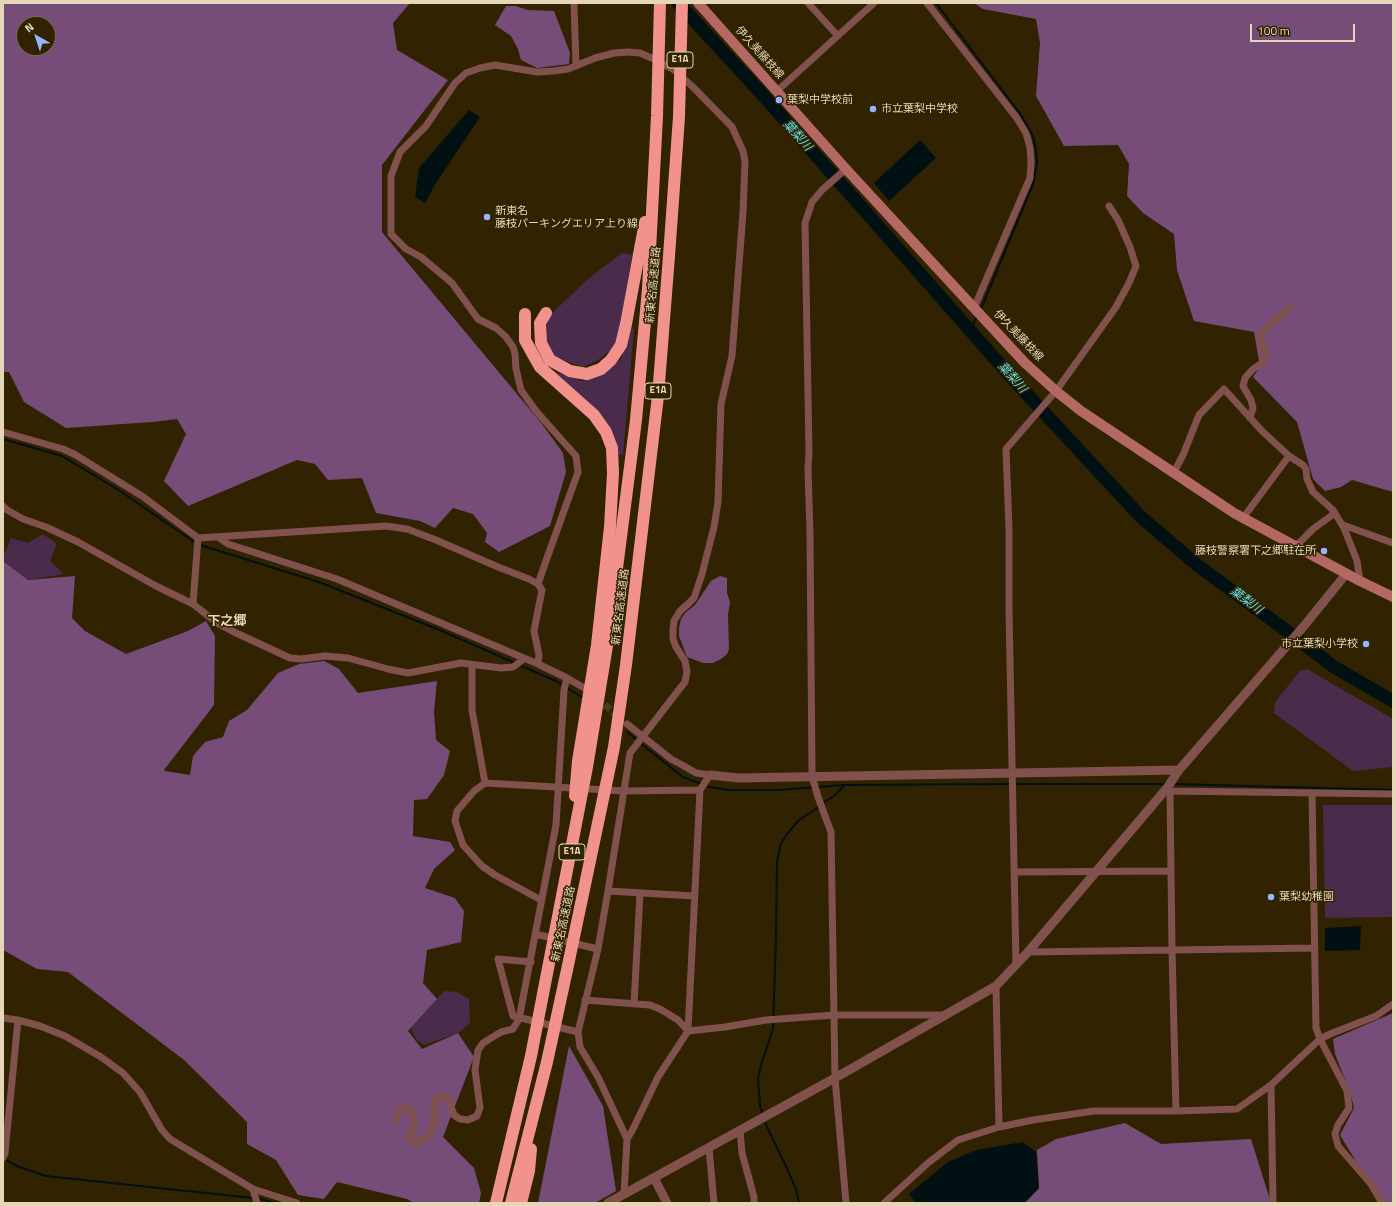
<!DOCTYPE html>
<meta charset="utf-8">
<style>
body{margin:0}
#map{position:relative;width:1396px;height:1206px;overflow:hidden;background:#312301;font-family:"Titillium Web",sans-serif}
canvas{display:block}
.frame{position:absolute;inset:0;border:4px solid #e5d6b7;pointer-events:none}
.north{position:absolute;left:16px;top:16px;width:40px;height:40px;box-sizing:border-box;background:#312301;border:1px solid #796b4a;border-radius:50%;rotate:321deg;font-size:11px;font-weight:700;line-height:16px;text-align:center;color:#e5d6b7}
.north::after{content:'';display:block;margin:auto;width:14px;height:18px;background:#95b6fd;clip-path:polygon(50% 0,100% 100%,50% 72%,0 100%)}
.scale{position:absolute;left:1250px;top:24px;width:105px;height:18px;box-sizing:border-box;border:2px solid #e5d6b7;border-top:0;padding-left:5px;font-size:12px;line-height:14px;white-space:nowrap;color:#e5d6b7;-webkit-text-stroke:3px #312301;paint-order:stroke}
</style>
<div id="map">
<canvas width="1396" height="1206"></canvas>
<div class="frame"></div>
<div class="north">N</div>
<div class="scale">100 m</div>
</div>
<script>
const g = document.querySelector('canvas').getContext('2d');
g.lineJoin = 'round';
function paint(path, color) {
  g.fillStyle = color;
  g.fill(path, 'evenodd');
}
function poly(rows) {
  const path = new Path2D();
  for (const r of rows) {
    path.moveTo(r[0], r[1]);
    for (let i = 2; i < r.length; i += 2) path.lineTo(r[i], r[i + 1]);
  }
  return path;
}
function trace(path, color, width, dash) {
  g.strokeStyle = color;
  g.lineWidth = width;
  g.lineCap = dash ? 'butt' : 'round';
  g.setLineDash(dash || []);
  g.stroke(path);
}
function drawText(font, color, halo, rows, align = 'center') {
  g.font = font + ' "Titillium Web","Noto Sans JP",sans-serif';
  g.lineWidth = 3;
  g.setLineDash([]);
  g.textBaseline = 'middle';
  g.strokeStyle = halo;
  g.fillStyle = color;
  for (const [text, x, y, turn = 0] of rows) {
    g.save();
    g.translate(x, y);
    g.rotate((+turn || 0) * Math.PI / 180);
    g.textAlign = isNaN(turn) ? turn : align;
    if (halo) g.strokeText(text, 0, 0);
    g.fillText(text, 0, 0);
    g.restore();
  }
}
const green = poly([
 [622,253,632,255,619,335,612,349,598,360,583,367,554,357,546,341,547,318,588,279],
 [631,329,634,329,623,455,618,454,607,423,598,412,553,371,583,381,601,375,621,359],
 [43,534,57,544,50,561,64,574,28,580,3,561,3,557,11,538,28,543],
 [1307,669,1393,719,1392,767,1353,771,1274,713,1275,702,1300,671],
 [1323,805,1393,805,1393,917,1325,918],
 [444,991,457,992,469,999,470,1023,458,1033,424,1045,416,1039,411,1028]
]);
const forest = poly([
 [3,3,410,3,393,23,397,50,448,80,382,165,382,232,542,424,563,453,566,472,550,526,499,552,485,542,487,533,473,514,453,508,435,528,420,521,376,513,362,478,328,480,315,464,297,460,188,506,164,481,186,434,177,419,152,422,66,428,24,402,9,372,3,372],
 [24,24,48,24,48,48,24,48],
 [974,3,1393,3,1393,492,1352,480,1341,487,1325,491,1313,479,1297,422,1253,377,1260,367,1254,332,1194,321,1177,270,1174,234,1143,213,1127,196,1129,164,1118,145,1064,146,1036,96,1040,43,1036,19,983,9],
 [506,6,515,6,528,10,554,11,570,53,569,64,537,68,521,60,518,49,511,36,495,25],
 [3,561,28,580,75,576,72,618,85,631,126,654,188,631,206,621,215,636,214,705,164,770,165,771,190,775,193,756,205,742,223,737,229,721,247,710,278,673,299,664,324,661,339,669,358,693,437,681,434,712,436,740,450,751,444,775,427,799,414,800,413,836,450,842,455,850,434,869,425,888,455,898,464,911,461,942,427,950,423,983,437,999,408,1031,422,1049,458,1033,474,1057,443,1137,474,1168,481,1193,479,1203,414,1203,407,1199,337,1182,324,1199,298,1195,276,1160,247,1144,247,1122,184,1060,68,972,37,969,3,950],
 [720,576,727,578,727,593,730,602,728,615,729,649,727,654,721,659,713,663,703,663,687,657,679,636,679,628,681,619,685,613,695,605,711,581],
 [1393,1013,1393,1203,1381,1203,1340,1135,1354,1108,1350,1092,1335,1054,1333,1039],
 [569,1046,603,1106,616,1191,595,1203,538,1203],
 [1125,1123,1161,1144,1251,1139,1271,1203,1025,1203,1039,1188,1037,1150,1056,1139]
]);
const water = poly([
 [469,110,480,117,436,183,425,203,415,197,419,168],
 [920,140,936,158,889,201,874,183],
 [1361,926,1360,950,1325,951,1325,928],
 [1023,1142,1036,1152,1039,1188,1024,1203,916,1203,909,1194,948,1162,976,1150]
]);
const stream = poly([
 [936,3,1021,115,1033,136,1036,151,1037,164,1033,184,981,309],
 [971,330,977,316],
 [3,439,62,456,117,489,196,543],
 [200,545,319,582,442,631,515,663],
 [519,665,556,681,582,697],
 [627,732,637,740],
 [640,743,683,777,709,787,729,790,778,790,844,785,1010,784],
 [1014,784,1166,784],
 [1174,784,1393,790],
 [823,803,834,796,844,786],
 [763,1115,760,1106,758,1079,761,1065,773,1029,776,935,777,862,781,843,787,834,798,821,820,806],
 [764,1119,767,1127,784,1162,796,1189,799,1203],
 [4,1159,17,1166,46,1176,253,1198],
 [257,1198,275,1203]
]);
const river = poly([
 [678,3,760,92,1012,378,1141,517,1197,565,1291,634,1334,667,1393,701]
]);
const minorTunnel = poly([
 [597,698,619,717]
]);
const minor = poly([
 [574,3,576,66],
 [808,3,838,36],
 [927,3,1016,117,1026,133,1030,148,1031,162,1030,178,974,308],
 [777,91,874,3],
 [1250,418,1253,408,1251,400,1243,386,1245,378,1253,369,1261,364,1266,355,1260,338,1260,334,1291,306],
 [3,432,63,449,74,454,142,496,198,538,386,526,407,529,436,540,498,567,529,579,538,584,542,590,534,631,539,655,538,664],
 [1174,472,1183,455,1199,415,1224,389,1262,431,1289,456,1303,465,1306,469,1307,479,1313,492,1333,510,1344,528,1357,561,1360,581],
 [3,506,7,510,23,519,46,527,78,542,156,586,193,604,217,623,232,631,290,658,301,659,325,656,348,658,388,669,408,673,461,663,501,668,513,667,524,659],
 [1243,518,1289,456],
 [1343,525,1393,543],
 [218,537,228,544,337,579,538,664,567,678,586,689],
 [1295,547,1313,529,1335,513],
 [538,584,547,558,578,472,576,456,536,411,521,390,516,369,515,354,513,347,506,337,496,328,478,319,452,283,421,257,406,249,391,234,391,176,400,152,426,126,455,83,466,73,480,68,495,65,537,72,553,71,568,69,595,58,614,53,628,52,640,53,654,59,674,70,693,87,732,127,743,151,745,161,743,212,732,356,721,404,718,502,714,527,702,574,694,598,688,604,680,611,674,621,673,630,673,639,676,647,685,661,687,672,685,682,681,687,630,753,608,891,598,949,578,1032],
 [193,604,198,538],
 [472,665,472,710,485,783],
 [1168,789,1170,791,1393,794],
 [1170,791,1172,950,1176,1111],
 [1312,793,1316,1028,1320,1039,1347,1091,1349,1108,1338,1125,1335,1134,1338,1146,1371,1184,1382,1203],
 [1014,872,1171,871],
 [608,891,694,896],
 [541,900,495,875,482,866,463,845,455,821,457,811,474,791,485,783,625,791,700,790],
 [535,934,598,949],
 [1028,952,1315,948],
 [531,962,498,959,513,1016,578,1032,580,1047,598,1077,627,1139,624,1194],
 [1016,965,1009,610,1009,529,1006,449,1056,391,1116,307,1129,283,1136,266,1130,247,1118,220,1109,206],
 [996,986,999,1127],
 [585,1000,650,1005,660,1009,678,1020,688,1031],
 [634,1004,640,893],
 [3,1018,18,1020,40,1026,65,1036,101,1057,123,1073,140,1092,162,1130,170,1139,253,1189,297,1203],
 [688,1031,725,1027,766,1020,834,1015,946,1015],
 [1271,1085,1273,1203],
 [395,1121,401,1108,407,1107,412,1111,415,1126,413,1130,409,1134,409,1138,412,1142,417,1144,430,1133,433,1127,435,1101,439,1097,446,1097,449,1101,454,1115,460,1119,468,1120,477,1116,480,1108,475,1070,478,1050,483,1043,501,1032,513,1029,519,1019,556,825,564,690,567,678],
 [740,1131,742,1153,754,1197,754,1203],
 [627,1139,632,1131,658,1077,688,1031,700,790,710,775,696,773,684,766,671,759,627,724],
 [709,1148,714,1203],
 [3,1158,5,1153,18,1020],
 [253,1189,257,1203],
 [846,1203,835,1078,831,832,818,797,812,776,810,533,808,469,809,452,805,223,812,202,822,190,846,169],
 [884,1203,928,1163,958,1140,999,1127,1033,1120,1094,1111,1176,1111,1237,1109,1271,1085,1320,1039,1330,1034,1376,1016,1393,1004]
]);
const tertiary = poly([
 [710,775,739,778,1179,770],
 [654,1178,667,1203],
 [608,1203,835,1078,996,986,1028,952,1167,788,1179,770,1304,626,1346,574]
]);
const secondary = poly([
 [698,3,846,169,974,308,1025,363,1056,391,1081,411,1234,513,1360,581,1393,597]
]);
const motorway = poly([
 [546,313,540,323,541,343,550,360,570,371,587,374,601,369,611,360,621,345,626,324,645,222],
 [525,314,525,340,540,367,594,415,606,432,612,448,613,473,610,527,597,645,578,761,575,796],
 [496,1203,531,1056,587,767,607,646,636,420,648,289,657,116,660,3],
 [511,1203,547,1062,567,970,614,747,626,665,658,396,669,256,679,117,682,3],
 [521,1203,529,1171,531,1149]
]);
const markers = [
 [779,100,4,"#95b6fd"],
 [873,109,4,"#95b6fd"],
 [487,217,4,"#95b6fd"],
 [1324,551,4,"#95b6fd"],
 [1366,644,4,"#95b6fd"],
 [1271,897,4,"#95b6fd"]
];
const shields = [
 [680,60,26],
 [658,391,26],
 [572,852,26]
];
const shieldNames = [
 ["E1A",680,60],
 ["E1A",658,391],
 ["E1A",572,852]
];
const streetNames = [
 ["伊久美藤枝線",759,53,48],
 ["新東名高速道路",654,285,-85],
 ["伊久美藤枝線",1018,336,46],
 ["新東名高速道路",621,607,-83],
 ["新東名高速道路",564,924,-78]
];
const poiNames = [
 ["葉梨中学校前",787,100],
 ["市立葉梨中学校",881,109],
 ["新東名",495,211],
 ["藤枝パーキングエリア上り線",495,224],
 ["藤枝警察署下之郷駐在所",1316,551,"right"],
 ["市立葉梨小学校",1358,644,"right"],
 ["葉梨幼稚園",1279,897]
];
const waterNames = [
 ["葉梨川",797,136,48],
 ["葉梨川",1012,378,48],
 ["葉梨川",1246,601,37]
];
const quarterNames = [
 ["下之郷",227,622]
];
paint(green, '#4a2b4c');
paint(forest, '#754d78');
paint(water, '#001013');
trace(stream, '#001013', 2);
trace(river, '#001013', 13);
trace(minorTunnel, '#4c3e1c', 7, [7, 3.5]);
trace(minor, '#80514d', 7);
trace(tertiary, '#80514d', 9);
trace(secondary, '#b46863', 10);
trace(motorway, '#f1938c', 12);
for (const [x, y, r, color] of markers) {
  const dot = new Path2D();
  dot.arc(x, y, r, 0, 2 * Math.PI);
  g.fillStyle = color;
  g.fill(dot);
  trace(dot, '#312301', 1.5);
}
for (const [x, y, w] of shields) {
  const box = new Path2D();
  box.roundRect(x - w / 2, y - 8, w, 16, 3);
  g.fillStyle = '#312301';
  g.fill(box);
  trace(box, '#e5d6b7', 1);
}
drawText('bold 10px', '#e5d6b7', null, shieldNames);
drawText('11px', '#e5d6b7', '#312301', streetNames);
drawText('11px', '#e5d6b7', '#312301', poiNames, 'left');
drawText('italic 12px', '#60e0ed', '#312301', waterNames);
drawText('bold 13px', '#e5d6b7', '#312301', quarterNames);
</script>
